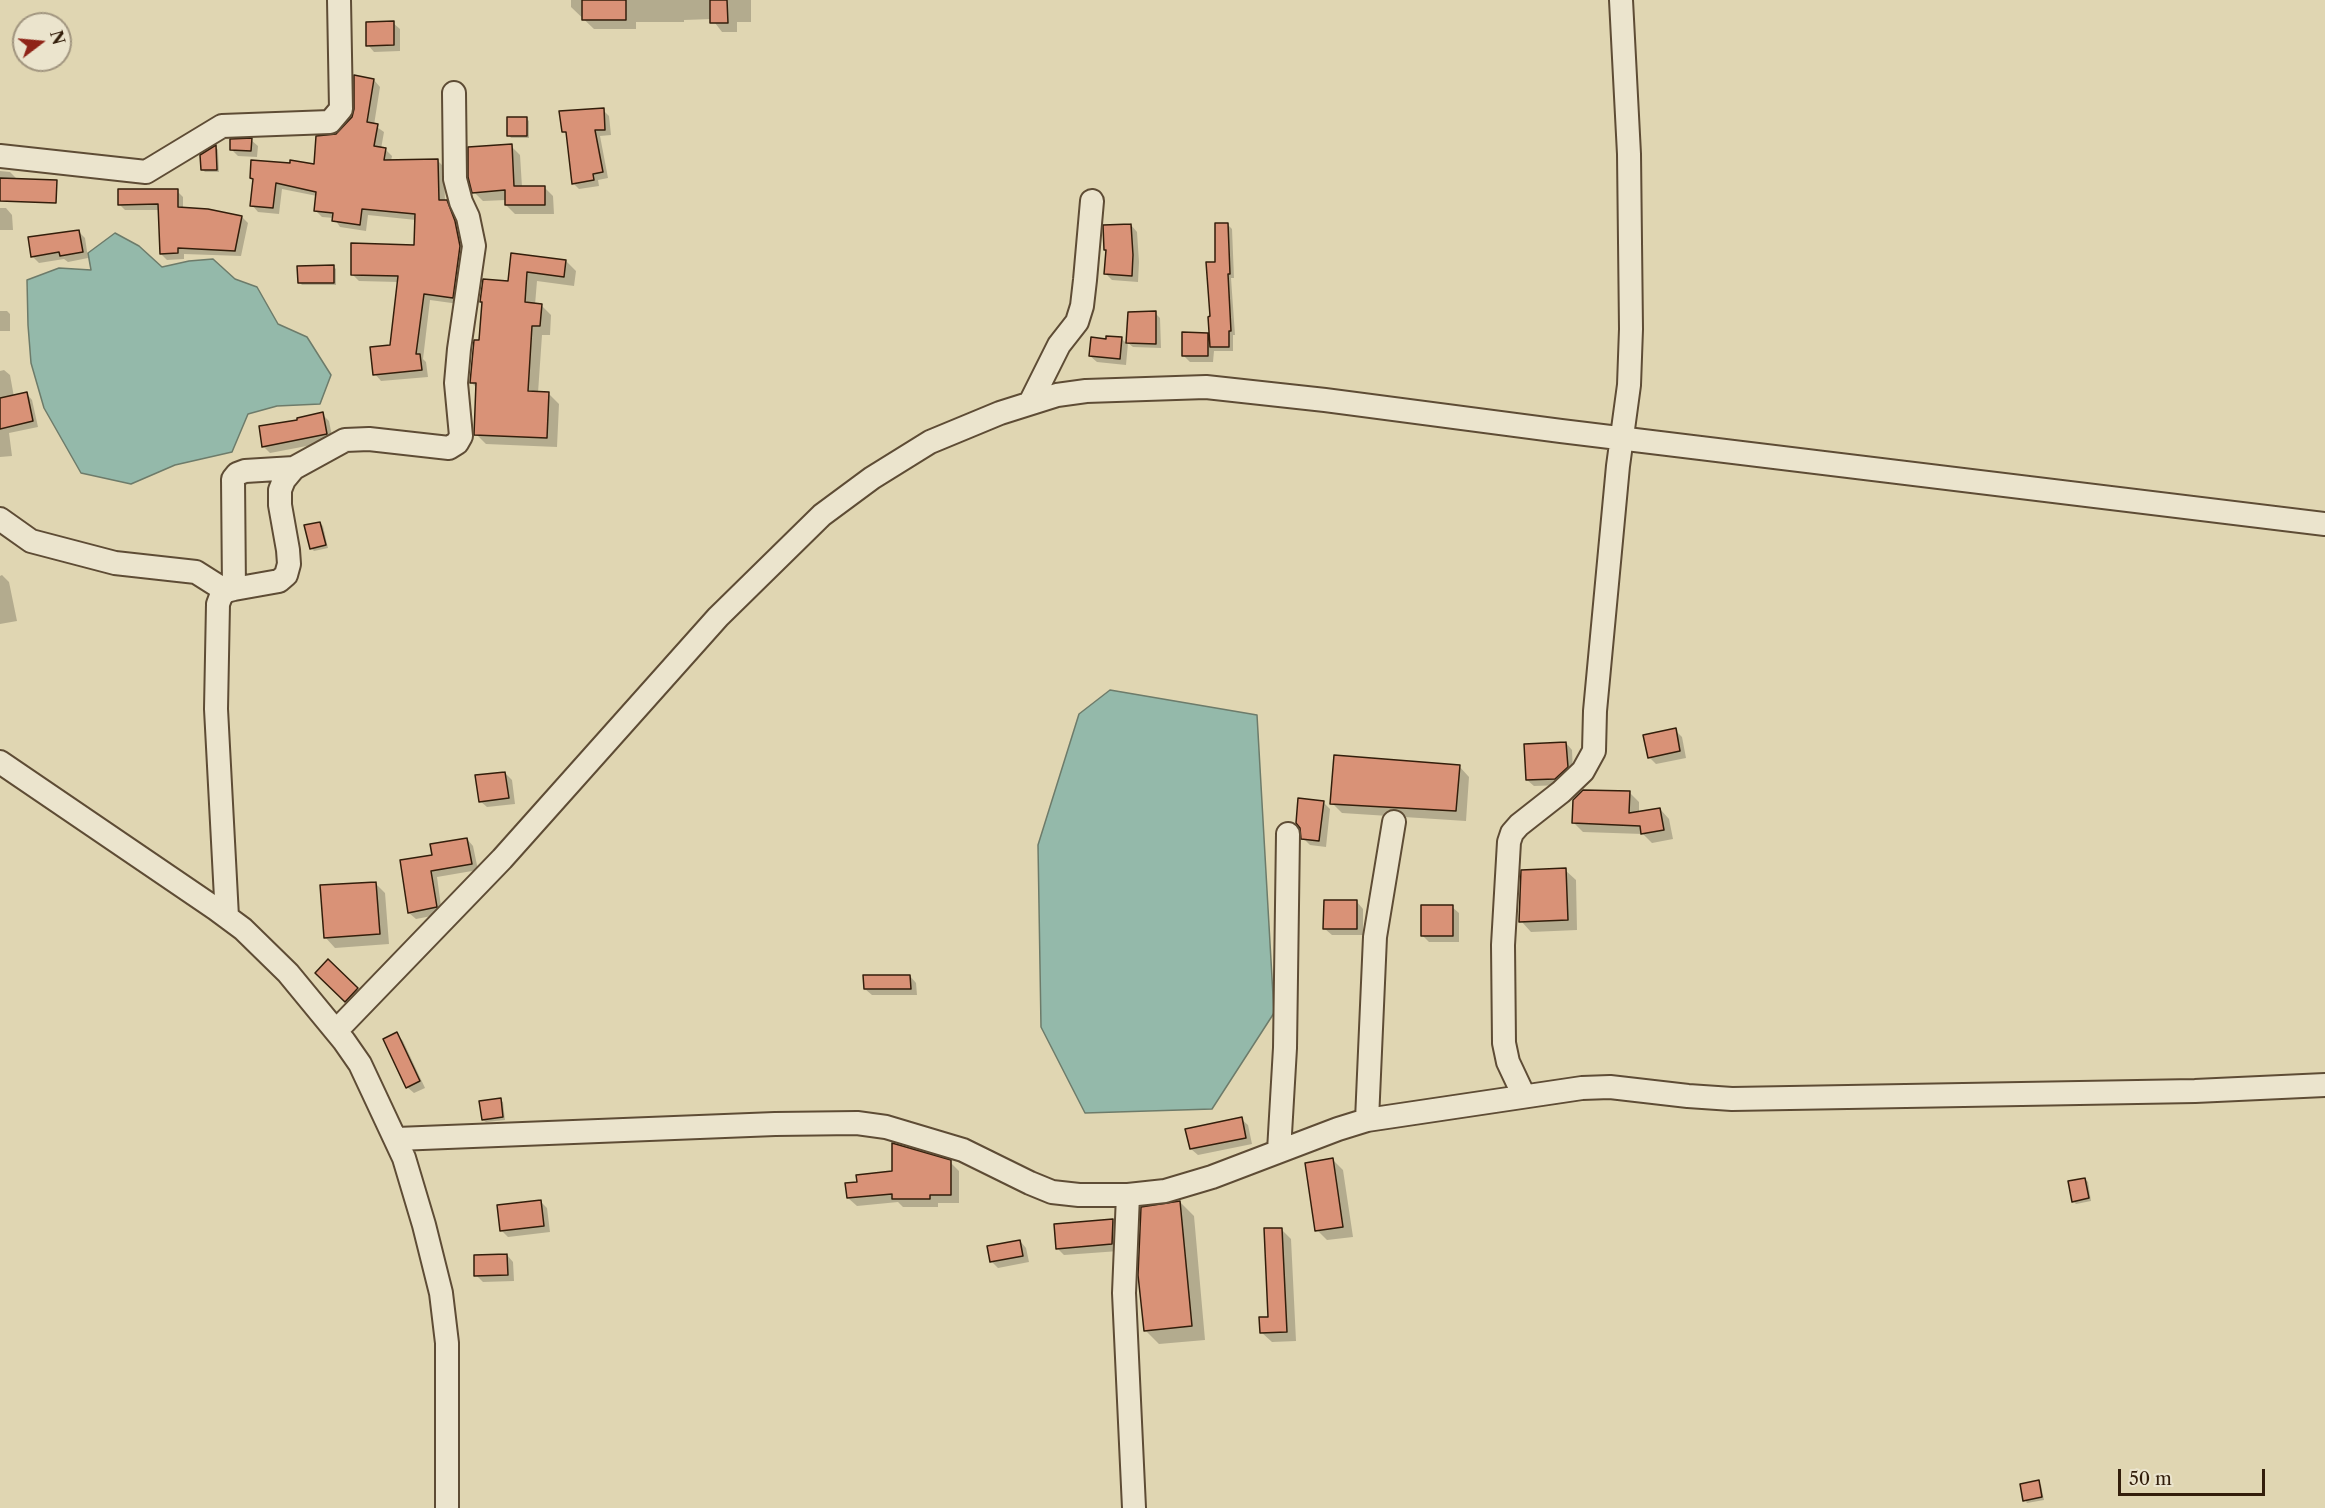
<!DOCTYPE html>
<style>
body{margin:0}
#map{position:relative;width:2325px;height:1508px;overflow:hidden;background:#e0d6b2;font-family:"Libre Caslon Text",serif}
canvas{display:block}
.north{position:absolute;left:12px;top:12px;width:60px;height:60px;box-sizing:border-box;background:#ebe4cd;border:2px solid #a1957f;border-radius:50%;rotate:74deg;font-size:16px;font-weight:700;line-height:24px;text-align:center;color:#331e0b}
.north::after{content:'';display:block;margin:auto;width:21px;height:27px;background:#8f2418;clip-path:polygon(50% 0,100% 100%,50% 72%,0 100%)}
.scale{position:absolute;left:2118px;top:1469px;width:147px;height:27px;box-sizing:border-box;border:3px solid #331e0b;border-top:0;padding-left:8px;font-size:18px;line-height:21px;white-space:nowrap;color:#331e0b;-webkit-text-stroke:4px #ebe4cd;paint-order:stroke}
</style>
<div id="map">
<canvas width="2325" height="1508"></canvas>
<div class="north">N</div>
<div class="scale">50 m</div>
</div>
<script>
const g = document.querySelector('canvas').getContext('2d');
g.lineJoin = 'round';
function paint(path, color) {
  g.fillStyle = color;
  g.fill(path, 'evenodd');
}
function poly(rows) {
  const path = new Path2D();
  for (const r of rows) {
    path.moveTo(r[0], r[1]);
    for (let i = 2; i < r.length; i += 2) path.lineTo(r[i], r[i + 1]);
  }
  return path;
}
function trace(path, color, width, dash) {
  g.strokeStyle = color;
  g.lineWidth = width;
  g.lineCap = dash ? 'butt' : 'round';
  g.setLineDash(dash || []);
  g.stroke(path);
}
const water = poly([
 [115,233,139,246,162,267,189,261,213,259,235,279,257,287,278,324,307,337,331,375,320,404,277,406,248,414,232,452,175,465,131,484,81,473,44,408,31,363,28,325,27,280,59,268,91,270,88,253,115,233],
 [1110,690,1257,715,1274,1013,1212,1109,1085,1113,1041,1027,1038,845,1079,714,1110,690]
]);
const shadow = poly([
 [571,0,751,0,751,22,737,22,737,32,722,32,712,19,684,20,684,22,636,22,636,29,594,29,571,7],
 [393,23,400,29,400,51,374,52,368,45],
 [374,80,380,87,374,125,384,132,381,149,385,149,392,156,391,161,438,161,444,167,445,202,453,209,461,229,466,254,459,304,430,300,423,359,426,362,428,377,381,381,375,374,391,347,398,282,359,281,353,275,415,247,416,220,368,215,366,231,340,227,334,218,322,217,315,210,317,196,282,189,279,214,258,212,252,205,254,180,252,178,316,166,337,135,353,118],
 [603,110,609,116,611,135,600,136,608,178,598,180,599,186,579,189,573,183,568,135,564,131],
 [526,118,529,121,529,138,511,138,509,135],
 [251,140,258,146,257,157,238,156,231,149],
 [511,146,520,155,522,187,544,187,553,196,554,214,515,214,506,205,506,200,483,201,474,192],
 [216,147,218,150,219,172,205,172,202,169],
 [0,171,10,172,17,179,0,191],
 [177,191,183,197,183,209,242,217,248,223,241,256,184,254,184,259,167,260,161,254,159,210,125,210,119,204],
 [0,208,6,208,12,215,13,230,0,230],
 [1131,225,1137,232,1139,262,1138,282,1112,280,1106,274,1108,252,1105,250],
 [1228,225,1232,229,1234,278,1231,278,1235,335,1233,335,1233,351,1214,351,1213,362,1190,362,1183,355,1207,334,1211,338,1216,263],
 [78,231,85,238,88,258,68,262,64,259,39,263,32,256],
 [513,254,566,261,576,271,574,286,537,281,535,305,541,305,551,315,550,335,542,335,538,393,549,394,559,404,557,447,486,444,476,434,478,389,471,382,480,342,484,304,481,301,509,283],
 [333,266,336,269,336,285,302,285,299,282],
 [0,311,7,311,10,314,10,331,0,331],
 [1129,313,1155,313,1160,318,1161,348,1133,347,1128,343,1126,365,1097,362,1090,356,1092,339,1122,339,1128,345],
 [4,370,10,375,14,397,27,394,32,400,38,427,9,433,12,456,0,457,0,371],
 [322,414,329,421,333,441,270,453,263,446,299,422],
 [320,523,323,526,328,548,314,551,311,548],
 [2,575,9,582,17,621,0,624,0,576],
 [1675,730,1682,737,1686,758,1656,764,1649,757],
 [1566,743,1572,750,1573,774,1562,785,1534,786,1527,780],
 [1459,766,1469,777,1466,821,1342,813,1332,803],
 [505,773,512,780,515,804,487,807,480,801],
 [1630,793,1639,802,1639,813,1660,809,1669,819,1673,839,1652,843,1643,834,1583,832,1573,822],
 [1323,802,1330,809,1326,847,1310,845,1303,838],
 [467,839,473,846,478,870,437,877,442,914,416,919,409,913,434,857],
 [1565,870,1576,880,1577,930,1531,932,1521,921],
 [375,883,385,893,389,944,335,948,325,937],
 [1357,902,1363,909,1363,935,1332,935,1325,929],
 [1452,907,1459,913,1459,942,1429,942,1423,936],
 [328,961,364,996,352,1008,317,973],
 [910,976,916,983,917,995,872,995,865,989],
 [397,1034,403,1041,425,1088,414,1093,407,1087],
 [500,1100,503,1102,505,1120,486,1122,483,1120],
 [1241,1119,1248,1125,1252,1144,1198,1155,1191,1149],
 [1333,1160,1343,1170,1353,1237,1327,1240,1317,1230],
 [950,1162,959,1171,959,1203,938,1203,938,1207,903,1207,898,1202,857,1206,848,1198],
 [2085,1179,2088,1182,2091,1201,2076,1204,2073,1201],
 [541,1202,547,1208,550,1232,508,1237,501,1230],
 [1180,1202,1194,1216,1205,1340,1159,1344,1145,1330],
 [1113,1221,1119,1227,1119,1251,1064,1255,1057,1248],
 [1281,1229,1291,1239,1296,1341,1272,1342,1261,1332,1270,1318],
 [1020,1241,1026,1248,1029,1262,998,1268,991,1261],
 [507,1255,513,1262,514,1281,483,1282,476,1275],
 [2038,1482,2041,1485,2044,1500,2027,1503,2025,1500]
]);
const building = poly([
 [582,0,626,0,626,20,582,20,582,0],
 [710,0,727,0,728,23,710,23,710,0],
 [394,21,394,45,366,46,366,22,394,21],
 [354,75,374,79,367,122,378,124,374,146,386,148,384,160,438,159,439,200,447,200,455,221,460,246,453,298,424,294,416,354,420,354,422,370,373,375,370,347,390,345,398,276,351,275,351,243,414,245,415,214,362,209,360,225,332,221,333,213,314,211,316,192,276,183,273,208,250,206,253,179,250,178,251,160,290,163,290,160,314,164,316,136,336,134,352,117,354,109,354,75],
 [604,108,605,130,595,130,603,172,593,174,594,180,572,184,566,132,562,132,559,111,604,108],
 [507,117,527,117,527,136,507,136,507,117],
 [252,138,251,151,230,150,230,139,252,138],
 [512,144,514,186,545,186,545,205,505,205,505,190,472,193,468,177,468,147,512,144],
 [216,145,217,170,201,170,200,155,216,145],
 [0,178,57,180,56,203,0,201,0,178],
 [118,189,178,189,178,207,208,209,242,216,235,251,178,248,178,253,160,254,158,204,118,205,118,189],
 [1215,223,1228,223,1230,274,1228,274,1231,331,1229,331,1229,347,1210,347,1208,317,1210,316,1206,262,1215,262,1215,223],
 [1131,224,1133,255,1132,276,1104,274,1106,250,1104,250,1103,225,1131,224],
 [79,230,83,252,60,256,59,252,31,257,28,237,79,230],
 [511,253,566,260,564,277,527,272,525,302,542,304,540,326,532,326,528,391,549,392,547,438,474,435,476,383,470,383,474,340,479,340,482,302,480,302,483,279,508,281,511,253],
 [334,265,334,283,298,283,297,266,334,265],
 [1156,311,1156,344,1126,343,1128,312,1156,311],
 [1182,332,1208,333,1208,356,1182,356,1182,332],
 [1106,336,1122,337,1120,359,1089,356,1091,337,1106,339,1106,336],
 [27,392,33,421,0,429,0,398,27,392],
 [323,412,327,434,262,447,259,426,297,420,297,418,323,412],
 [320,522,326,545,310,549,304,525,320,522],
 [1676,728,1680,751,1648,758,1643,735,1676,728],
 [1566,742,1568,767,1555,779,1526,780,1524,744,1566,742],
 [1334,755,1460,765,1456,811,1330,804,1334,755],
 [505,772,509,798,479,802,475,775,505,772],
 [1583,790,1630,791,1629,813,1660,808,1664,830,1641,834,1640,826,1572,823,1573,800,1583,790],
 [1298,798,1324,801,1319,841,1301,839,1300,828,1296,823,1298,798],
 [467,838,472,864,431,871,437,907,408,913,400,860,432,855,430,844,467,838],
 [1566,868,1568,920,1519,922,1521,870,1566,868],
 [376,882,380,934,324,938,320,885,376,882],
 [1324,900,1357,900,1357,929,1323,929,1324,900],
 [1421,905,1453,905,1453,936,1421,936,1421,905],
 [328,959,358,988,345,1002,315,973,328,959],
 [863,975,910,975,911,989,864,989,863,975],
 [397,1032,420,1081,406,1088,383,1039,397,1032],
 [501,1098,503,1117,482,1120,479,1101,501,1098],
 [1242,1117,1246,1138,1190,1149,1185,1129,1242,1117],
 [892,1143,951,1160,951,1195,930,1195,930,1199,892,1199,892,1194,847,1198,845,1183,857,1182,856,1175,892,1171,892,1143],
 [1333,1158,1343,1227,1315,1231,1305,1163,1333,1158],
 [2085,1178,2089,1198,2072,1202,2068,1181,2085,1178],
 [541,1200,544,1226,500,1231,497,1205,541,1200],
 [1180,1201,1192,1326,1144,1331,1138,1275,1141,1207,1180,1201],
 [1113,1219,1112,1244,1056,1249,1054,1224,1113,1219],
 [1264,1228,1282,1228,1287,1332,1260,1333,1259,1317,1268,1317,1264,1228],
 [1020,1240,1023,1256,990,1262,987,1246,1020,1240],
 [507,1254,508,1275,474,1276,474,1255,507,1254],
 [2039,1480,2042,1497,2023,1501,2020,1484,2039,1480]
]);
const minor = poly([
 [0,156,146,172,222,126,330,122,341,109,339,0],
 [1030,403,1059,345,1077,322,1082,306,1085,280,1092,201],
 [0,519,31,541,115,563,196,572,226,591],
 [234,589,233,479,237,474,245,471,294,468],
 [0,762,216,909,243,929,288,973,344,1041,360,1064,404,1158,424,1225,441,1293,447,1343,447,1508],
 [227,917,216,709,218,604,221,596,226,591,234,589,279,581,286,575,289,564,288,550,280,505,280,490,284,480,294,468,345,440,369,439,449,448,457,443,461,436,456,383,459,349,474,246,468,217,461,202,455,179,454,93],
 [336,1031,502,859,718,617,822,515,872,478,930,442,1000,413,1057,395,1086,391,1206,387,1325,400,1561,431,2325,524],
 [1524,1096,1508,1062,1504,1043,1503,945,1509,842,1512,833,1519,825,1561,792,1583,771,1594,751,1595,711,1618,466,1629,385,1631,329,1629,154,1621,0],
 [1367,1120,1375,937,1394,822],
 [397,1139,775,1124,857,1123,886,1127,963,1150,1030,1183,1052,1192,1079,1195,1128,1195,1165,1191,1212,1177,1338,1129,1367,1120,1582,1088,1610,1087,1688,1096,1732,1099,2195,1091,2325,1085],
 [1279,1151,1285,1048,1288,834],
 [1128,1195,1124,1293,1134,1508]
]);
paint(water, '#94b9aa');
trace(water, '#6d7b6a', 1.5);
paint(shadow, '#0003');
paint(building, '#d99277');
trace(building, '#331e0b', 1.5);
trace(minor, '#5e4c35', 26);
trace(minor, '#ebe4cd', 22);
</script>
